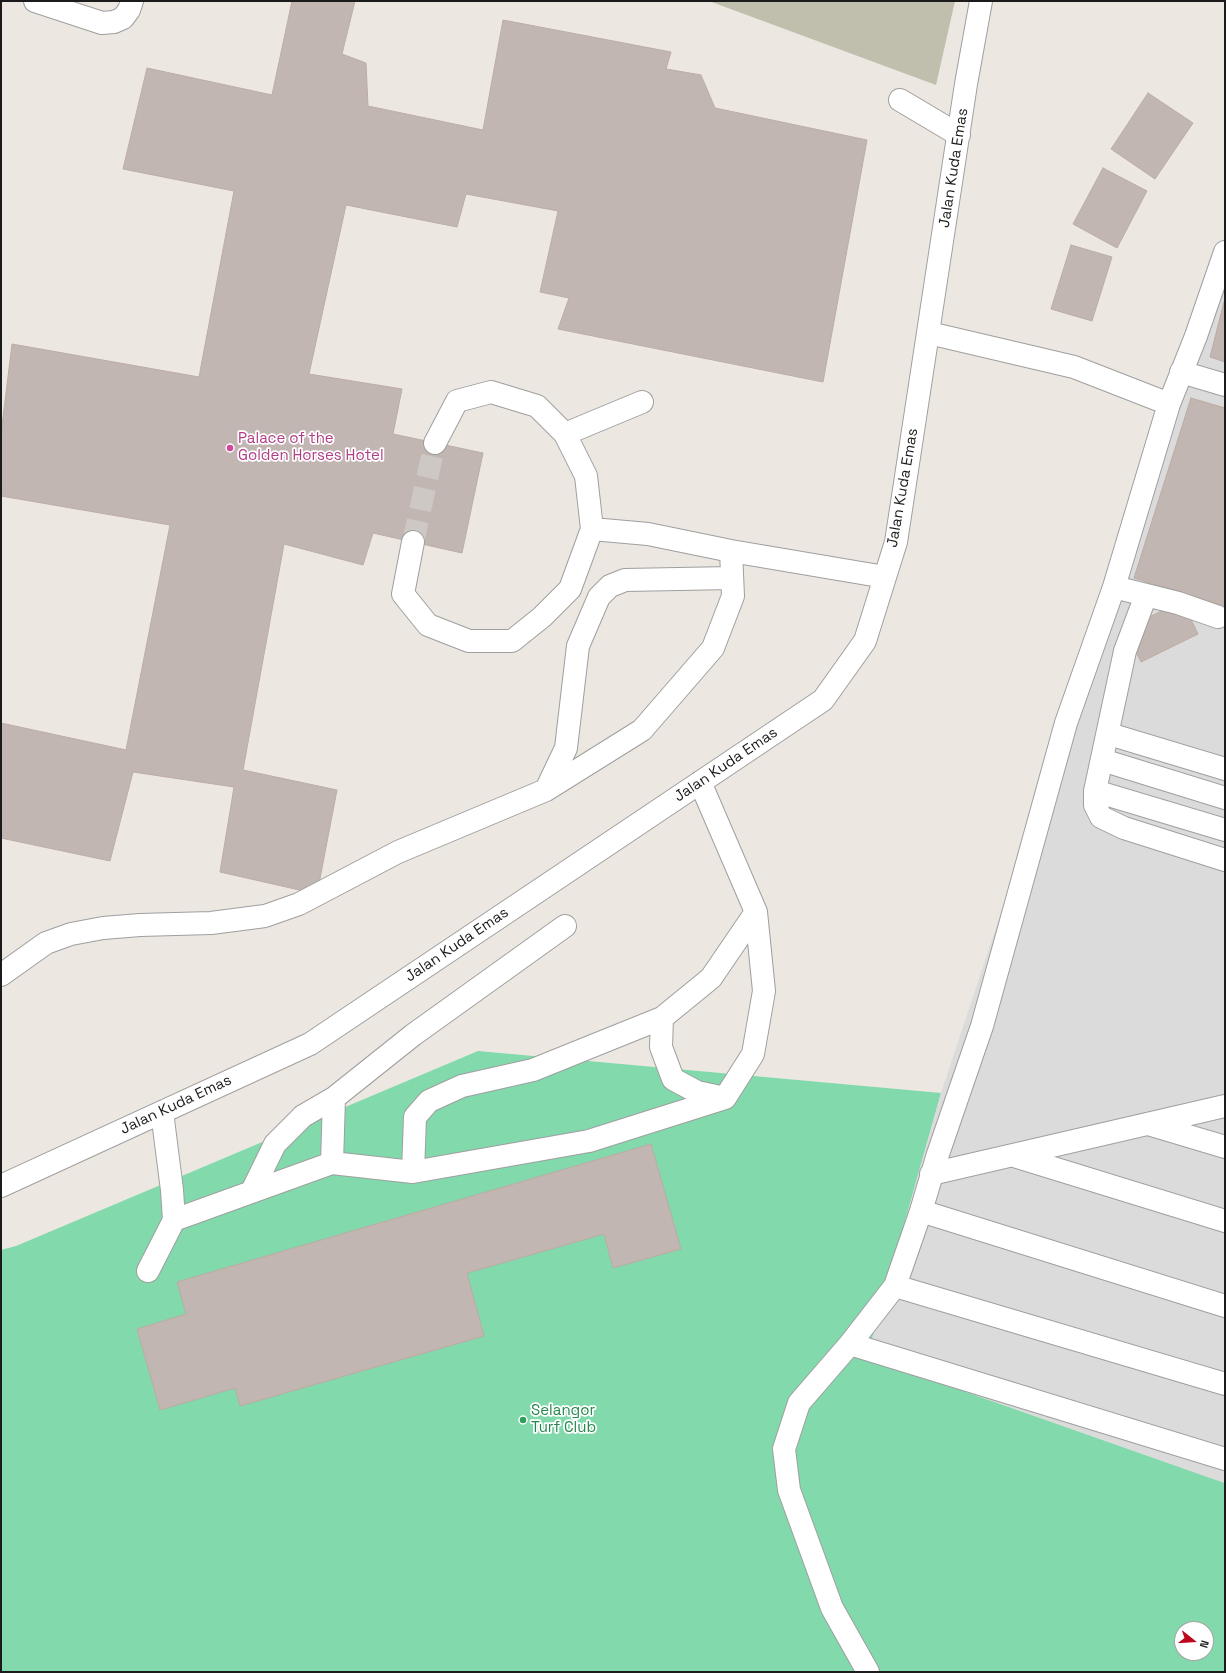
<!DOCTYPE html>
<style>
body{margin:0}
#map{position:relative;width:1226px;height:1673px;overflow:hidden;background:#ece7e1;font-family:"Space Grotesk",sans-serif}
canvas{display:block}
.frame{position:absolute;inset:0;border:2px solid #1b1b1b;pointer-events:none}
.north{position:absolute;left:1174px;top:1621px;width:40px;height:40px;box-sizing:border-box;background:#fff;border:1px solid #a4a4a4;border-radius:50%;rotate:107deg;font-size:11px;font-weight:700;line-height:16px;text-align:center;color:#1b1b1b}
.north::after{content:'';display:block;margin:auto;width:14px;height:18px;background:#be081f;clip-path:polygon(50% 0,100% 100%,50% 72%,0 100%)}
</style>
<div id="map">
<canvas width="1226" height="1673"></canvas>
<div class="frame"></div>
<div class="north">N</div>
</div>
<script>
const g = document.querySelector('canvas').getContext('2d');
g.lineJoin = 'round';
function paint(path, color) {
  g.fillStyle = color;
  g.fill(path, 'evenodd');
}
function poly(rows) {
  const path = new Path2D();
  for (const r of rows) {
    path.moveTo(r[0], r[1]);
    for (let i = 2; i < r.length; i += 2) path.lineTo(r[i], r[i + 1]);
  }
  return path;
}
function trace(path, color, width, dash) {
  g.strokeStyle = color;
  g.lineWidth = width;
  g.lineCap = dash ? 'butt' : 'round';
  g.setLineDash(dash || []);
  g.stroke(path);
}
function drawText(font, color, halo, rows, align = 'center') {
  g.font = font + ' "Space Grotesk",sans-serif';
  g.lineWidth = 3.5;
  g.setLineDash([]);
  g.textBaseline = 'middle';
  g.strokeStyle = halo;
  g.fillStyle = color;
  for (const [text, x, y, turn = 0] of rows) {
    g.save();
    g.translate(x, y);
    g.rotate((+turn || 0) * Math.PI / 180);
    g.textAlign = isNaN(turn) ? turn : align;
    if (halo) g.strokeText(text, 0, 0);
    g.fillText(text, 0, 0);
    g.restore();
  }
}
const construction = poly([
 [709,1,955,1,936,85]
]);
const pitch = poly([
 [478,1051,941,1093,867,1357,1225,1483,1225,1672,1,1672,1,1250,16,1246],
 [1182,1629,1206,1629,1206,1653,1182,1653]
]);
const parking = poly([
 [1225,255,1225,1483,867,1357,941,1093,1181,372]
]);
const building = poly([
 [292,1,355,1,342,54,366,63,368,106,483,130,503,20,671,52,666,69,701,75,715,108,867,140,823,382,558,329,569,298,540,292,558,211,466,194,457,227,346,205,309,374,402,389,393,434,483,453,462,553,373,533,363,565,284,544,243,770,337,790,317,894,220,872,234,787,133,772,110,861,1,838,1,723,126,750,170,525,1,496,1,434,12,344,199,377,234,191,123,169,147,68,272,95,292,1],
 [1148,93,1193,123,1155,179,1111,149,1148,93],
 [1103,168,1147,191,1117,248,1073,224,1103,168],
 [1071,245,1112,257,1092,321,1051,309,1071,245],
 [1225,298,1225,362,1210,357,1225,298],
 [1191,398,1225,408,1225,606,1134,578,1191,398],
 [1182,601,1198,634,1141,662,1125,629,1182,601],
 [651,1144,681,1249,613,1268,604,1234,467,1273,484,1336,240,1406,235,1388,160,1410,137,1329,186,1314,177,1282,651,1144]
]);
const minorTunnel = poly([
 [413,542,435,443]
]);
const minor = poly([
 [35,1,102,23,114,22,123,18,129,10,132,1],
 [900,100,959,135],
 [1181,372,1225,385],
 [1169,404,1196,336,1225,252],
 [565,434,642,402],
 [435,443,457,401,491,392,537,406,565,434,586,476,592,529],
 [413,542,403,594,428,625,469,641,512,641,542,617,570,589,592,529,648,534,731,551,885,577],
 [1114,587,1178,603,1218,617],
 [1146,595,1125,651,1095,791,1095,805,1101,817,1124,828,1225,860],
 [1109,734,1225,769],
 [1102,760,1225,798],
 [546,790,566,748,578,646,599,597,610,586,625,580,732,578],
 [1095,791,1225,830],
 [1,975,46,943,71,934,103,928,140,925,211,923,265,916,299,904,398,852,546,790,642,730,713,648,733,596,731,551],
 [662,1018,661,1047,673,1079,697,1092,725,1098],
 [162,1112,172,1190,174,1220],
 [1148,1124,1225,1147],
 [1014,1156,1225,1221],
 [332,1163,334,1098,413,1035,565,926],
 [413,1172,415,1117,429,1101,462,1086,533,1070,662,1018,711,978,756,912],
 [931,1174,1225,1106],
 [1,1186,310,1044,823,700,865,641,896,542,966,84,981,1],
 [252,1191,275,1144,303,1116,334,1098],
 [921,1211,1225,1306],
 [148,1271,174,1220,332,1163,413,1172,589,1141,725,1098,753,1054,764,991,756,912,700,782],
 [895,1286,1225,1384],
 [850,1344,1225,1459],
 [868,1672,832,1608,789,1490,784,1449,799,1403,850,1344,895,1286,921,1211,938,1154,982,1026,1066,723,1114,587,1169,404,1074,367,929,333]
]);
const markers = [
 [230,448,4,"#d1479c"],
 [523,1420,4,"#2e9e5b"]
];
const streetNames = [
 ["Jalan Kuda Emas",954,168,-81],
 ["Jalan Kuda Emas",903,488,-80],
 ["Jalan Kuda Emas",726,765,-34],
 ["Jalan Kuda Emas",457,945,-34],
 ["Jalan Kuda Emas",176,1105,-25]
];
const hotelNames = [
 ["Palace of the",238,439],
 ["Golden Horses Hotel",238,456]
];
const leisureNames = [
 ["Selangor",531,1411],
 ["Turf Club",531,1428]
];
paint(construction, '#c0bead');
paint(pitch, '#81d9ac');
paint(parking, '#dbdbdb');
paint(building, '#c1b6b1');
trace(building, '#bdaca4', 1);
trace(minorTunnel, '#cdc8c3', 22, [22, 11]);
trace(minor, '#9f9f9f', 24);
trace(minor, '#fff', 22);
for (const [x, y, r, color] of markers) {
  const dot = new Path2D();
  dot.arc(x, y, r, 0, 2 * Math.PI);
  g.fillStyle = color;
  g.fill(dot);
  trace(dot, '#fff', 1.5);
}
drawText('15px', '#1b1b1b', '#fff', streetNames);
drawText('15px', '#b23c85', '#fff', hotelNames, 'left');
drawText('15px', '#27864d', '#fff', leisureNames, 'left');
</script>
